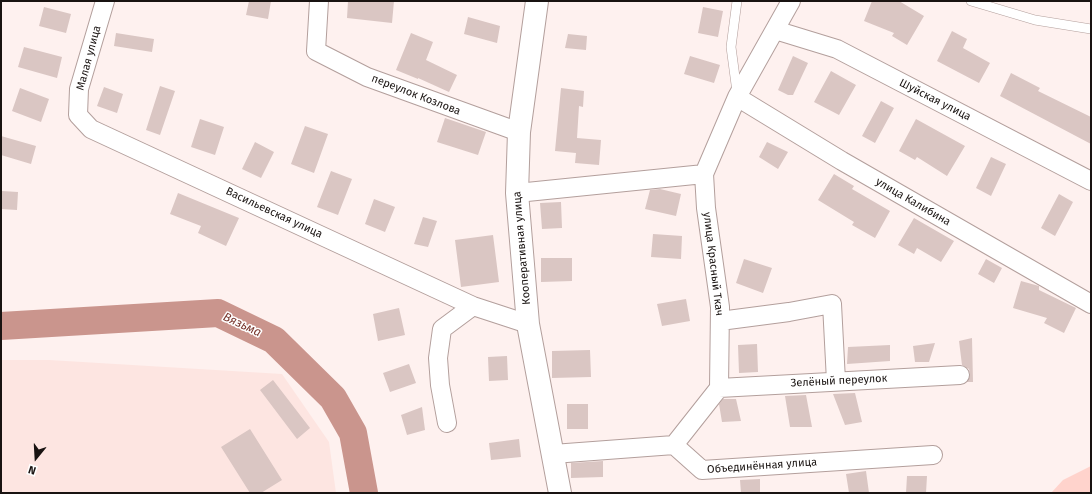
<!DOCTYPE html>
<meta charset="utf-8">
<style>
body{margin:0}
#map{position:relative;width:1092px;height:494px;overflow:hidden;background:#fef1ef;font-family:"Fira Sans",sans-serif}
canvas{display:block}
.frame{position:absolute;inset:0;border:2px solid #191311;pointer-events:none}
.north{position:absolute;left:16px;top:438px;width:40px;height:40px;-webkit-text-stroke:3px #fff;paint-order:stroke;rotate:198deg;font-size:11px;font-weight:700;line-height:16px;text-align:center;color:#191311}
.north::after{content:'';display:block;margin:auto;width:14px;height:18px;background:#191311;clip-path:polygon(50% 0,100% 100%,50% 72%,0 100%)}
</style>
<div id="map">
<canvas width="1092" height="494"></canvas>
<div class="frame"></div>
<div class="north">N</div>
</div>
<script>
const g = document.querySelector('canvas').getContext('2d');
g.lineJoin = 'round';
function paint(path, color) {
  g.fillStyle = color;
  g.fill(path, 'evenodd');
}
function poly(rows) {
  const path = new Path2D();
  for (const r of rows) {
    path.moveTo(r[0], r[1]);
    for (let i = 2; i < r.length; i += 2) path.lineTo(r[i], r[i + 1]);
  }
  return path;
}
function trace(path, color, width, dash) {
  g.strokeStyle = color;
  g.lineWidth = width;
  g.lineCap = dash ? 'butt' : 'round';
  g.setLineDash(dash || []);
  g.stroke(path);
}
function drawText(font, color, halo, rows, align = 'center') {
  g.font = font + ' "Fira Sans",sans-serif';
  g.lineWidth = 3;
  g.setLineDash([]);
  g.textBaseline = 'middle';
  g.strokeStyle = halo;
  g.fillStyle = color;
  for (const [text, x, y, turn = 0] of rows) {
    g.save();
    g.translate(x, y);
    g.rotate((+turn || 0) * Math.PI / 180);
    g.textAlign = isNaN(turn) ? turn : align;
    if (halo) g.strokeText(text, 0, 0);
    g.fillText(text, 0, 0);
    g.restore();
  }
}
const built = poly([
 [1,360,49,360,282,374,329,442,336,493,1,493]
]);
const green = poly([
 [1091,466,1091,493,1051,493,1063,480]
]);
const river = poly([
 [1,326,218,313,274,340,333,398,353,433,364,493]
]);
const building = poly([
 [249,1,271,1,268,19,246,15],
 [348,1,394,1,392,23,347,18],
 [872,1,899,1,924,16,907,45,892,36,894,33,864,21],
 [44,7,71,14,66,33,39,26],
 [703,7,723,11,718,37,698,33],
 [468,17,500,26,497,43,464,34],
 [952,31,967,39,963,48,990,63,979,83,937,61],
 [116,33,154,39,152,52,114,46],
 [411,33,433,42,426,60,457,75,449,92,418,78,418,79,396,70],
 [568,34,587,36,586,50,565,48],
 [24,47,62,57,57,78,18,67],
 [690,56,720,65,714,83,684,74],
 [793,56,808,63,793,95,788,95,778,90],
 [831,71,856,85,839,115,814,102],
 [1011,73,1040,88,1038,91,1091,117,1091,144,1000,96],
 [160,86,175,91,160,135,146,130],
 [104,87,123,94,117,113,97,106],
 [20,88,49,99,41,122,12,111],
 [561,88,584,91,583,107,579,106,577,138,601,140,599,165,575,163,576,153,555,151],
 [881,101,894,108,875,143,862,136],
 [445,118,486,132,478,155,437,142],
 [200,119,224,127,215,155,191,147],
 [916,119,965,146,947,176,917,157,915,160,899,151],
 [305,126,328,134,314,173,291,164],
 [1,136,36,146,31,164,1,155],
 [255,142,274,152,261,178,242,169],
 [767,142,788,152,778,169,759,157],
 [991,157,1006,164,991,196,976,188],
 [331,171,352,179,338,215,317,207],
 [834,174,854,186,852,189,890,211,875,238,852,225,854,222,818,200],
 [660,189,681,194,676,216,645,209,650,190],
 [2,191,18,192,17,210,1,209],
 [178,193,239,218,226,246,198,233,201,226,170,214],
 [1059,194,1073,202,1055,236,1041,228],
 [374,199,395,207,385,232,365,224],
 [561,202,562,228,542,229,540,203],
 [423,217,437,221,428,247,414,244],
 [914,218,954,241,941,262,917,248,914,254,898,245],
 [653,234,682,236,681,259,651,257],
 [493,235,499,282,461,287,455,240],
 [541,258,572,258,572,281,541,282],
 [744,259,772,268,763,293,736,283],
 [986,259,1002,268,994,283,978,274],
 [1021,281,1039,286,1039,290,1076,308,1064,333,1044,323,1047,318,1013,308],
 [686,299,690,321,662,326,657,304],
 [399,308,405,335,378,341,373,314],
 [972,338,973,382,967,382,970,374,969,369,962,365,959,341],
 [935,343,929,362,915,362,913,346],
 [757,344,758,372,739,373,738,345],
 [890,345,890,361,847,364,848,347],
 [590,350,591,377,552,378,552,351],
 [507,356,508,380,489,381,488,357],
 [409,364,416,383,390,392,383,373],
 [273,380,310,428,297,439,260,390],
 [855,393,862,422,845,425,833,394],
 [806,395,812,427,790,427,785,396],
 [723,399,736,399,741,421,722,422,719,404],
 [567,404,588,404,588,429,567,429],
 [422,407,425,430,407,435,401,415],
 [250,429,282,480,261,493,250,493,221,447],
 [519,439,521,457,491,460,489,443],
 [603,461,603,477,571,478,571,463],
 [866,471,869,493,849,493,846,474],
 [907,476,927,476,926,493,906,493],
 [760,479,760,493,741,493,740,480]
]);
const lane = poly([
 [971,1,1035,20,1091,29],
 [737,92,731,47,737,1]
]);
const street = poly([
 [105,1,79,89,78,115,91,129,473,306,528,324],
 [319,1,316,51,367,77,519,132],
 [775,30,837,49,1091,181],
 [737,97,842,161,1091,304],
 [517,193,704,174],
 [720,321,789,312,832,304,836,381],
 [719,388,960,375],
 [447,423,440,385,438,358,442,329,473,306],
 [674,445,719,388,720,307,706,208,704,174,737,97,791,1],
 [553,454,674,445,702,470,933,455]
]);
const secondary = poly([
 [537,1,519,132,517,193,528,324,560,493]
]);
const streetNames = [
 ["Малая улица",89,58,-75],
 ["переулок Козлова",416,95,21],
 ["Шуйская улица",935,100,27],
 ["улица Калибина",913,202,30],
 ["Васильевская улица",274,213,25],
 ["Кооперативная улица",522,248,-95],
 ["улица Красный Ткач",713,264,83],
 ["Зелёный переулок",839,381,-3],
 ["Объединённая улица",762,466,-4]
];
const waterNames = [
 ["Вязьма",242,325,25]
];
paint(built, '#fde5e1');
paint(green, '#ffd3cc');
trace(river, '#ca958d', 28);
paint(building, '#dac6c3');
trace(lane, '#b39f9c', 10);
trace(street, '#b39f9c', 20);
trace(secondary, '#b39f9c', 24);
trace(lane, '#fff', 9);
trace(street, '#fff', 18);
trace(secondary, '#fff', 22);
drawText('11px', '#191311', '#fff', streetNames);
drawText('italic 12px', '#78362d', '#fff', waterNames);
</script>
